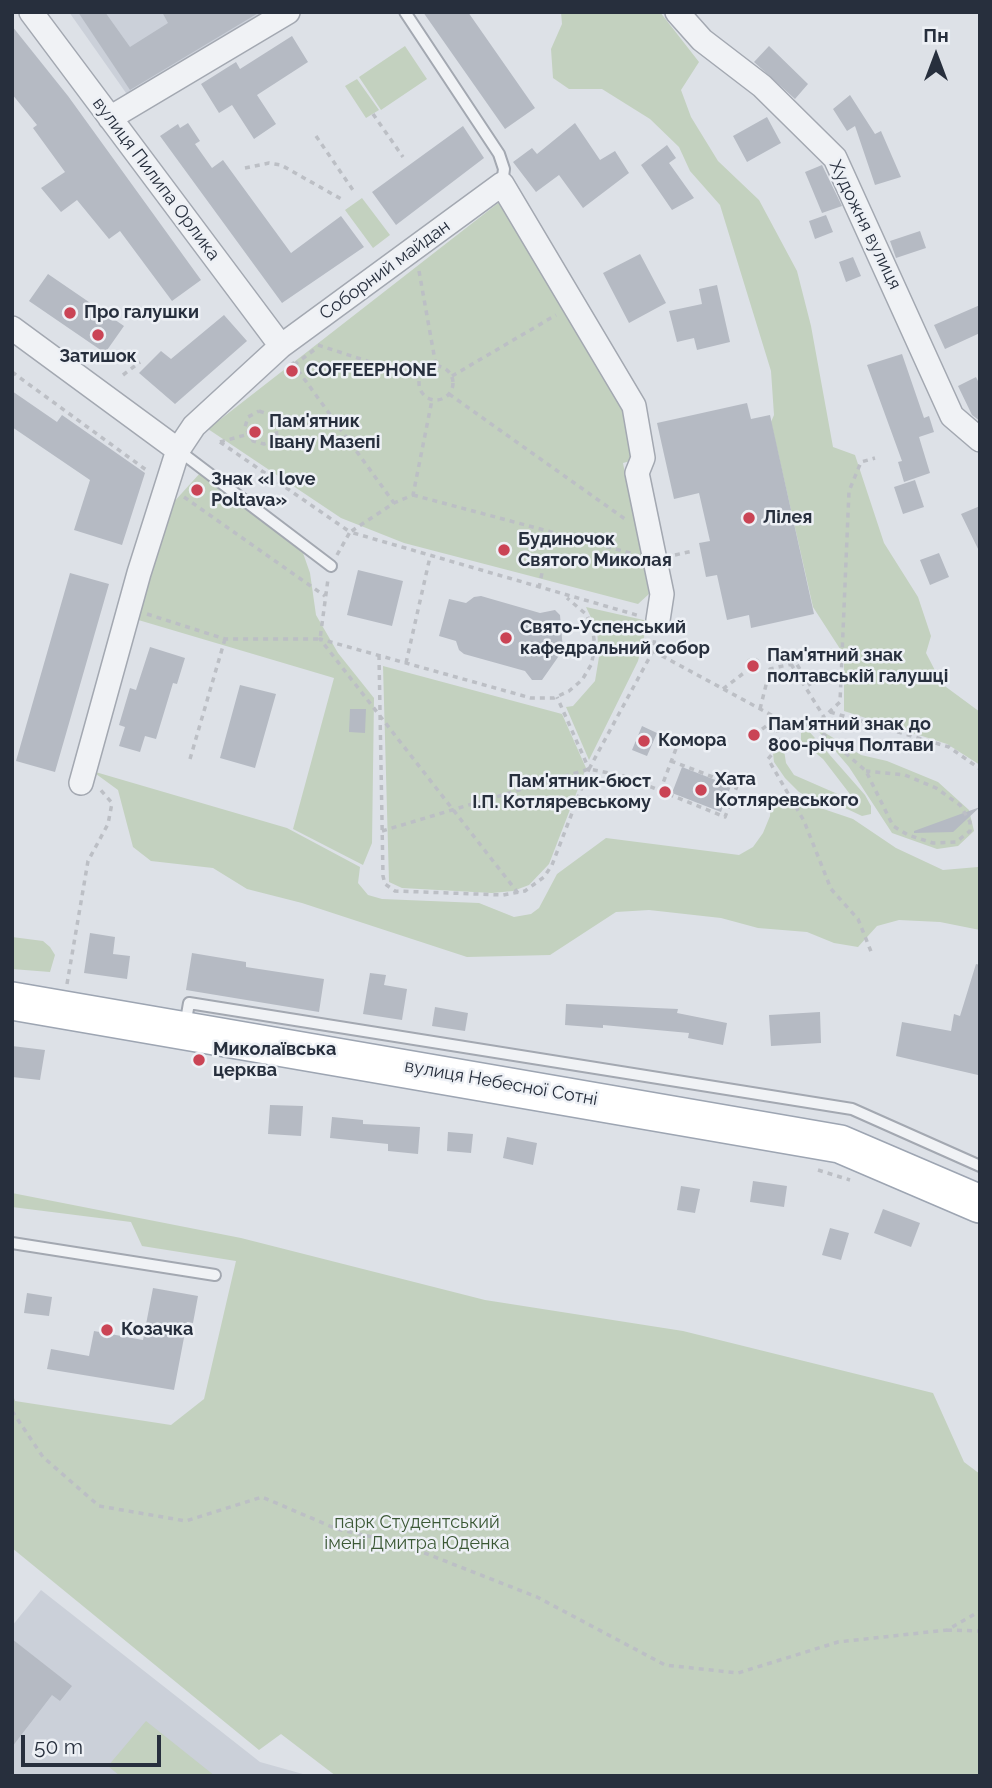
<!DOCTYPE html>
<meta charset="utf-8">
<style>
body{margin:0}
#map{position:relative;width:992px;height:1788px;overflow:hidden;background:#dde1e7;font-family:Raleway,sans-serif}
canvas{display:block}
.frame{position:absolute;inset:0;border:14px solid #272f3d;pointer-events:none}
.north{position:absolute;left:901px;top:21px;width:70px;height:70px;-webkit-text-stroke:5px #edf0f5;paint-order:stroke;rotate:0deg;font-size:19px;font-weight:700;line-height:28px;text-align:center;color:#272f3d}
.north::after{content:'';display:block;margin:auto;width:24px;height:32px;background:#272f3d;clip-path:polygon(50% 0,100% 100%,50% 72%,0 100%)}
.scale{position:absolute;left:21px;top:1735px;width:140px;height:32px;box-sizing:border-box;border:4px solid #272f3d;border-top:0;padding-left:9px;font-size:21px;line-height:24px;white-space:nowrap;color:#272f3d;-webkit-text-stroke:5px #edf0f5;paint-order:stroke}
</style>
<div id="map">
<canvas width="992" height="1788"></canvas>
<div class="frame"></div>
<div class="north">Пн</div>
<div class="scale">50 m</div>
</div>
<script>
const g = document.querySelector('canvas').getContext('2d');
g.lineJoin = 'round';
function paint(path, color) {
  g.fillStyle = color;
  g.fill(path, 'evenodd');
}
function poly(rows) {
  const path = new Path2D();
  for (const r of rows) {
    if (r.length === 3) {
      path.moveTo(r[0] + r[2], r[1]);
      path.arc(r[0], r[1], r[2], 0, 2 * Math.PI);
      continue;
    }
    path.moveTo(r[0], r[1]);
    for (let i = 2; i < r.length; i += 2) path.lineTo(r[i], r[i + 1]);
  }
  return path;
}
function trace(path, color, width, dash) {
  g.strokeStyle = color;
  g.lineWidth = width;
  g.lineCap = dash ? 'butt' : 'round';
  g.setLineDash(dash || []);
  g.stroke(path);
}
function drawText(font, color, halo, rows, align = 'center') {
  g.font = font + ' Raleway,sans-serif';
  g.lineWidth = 5;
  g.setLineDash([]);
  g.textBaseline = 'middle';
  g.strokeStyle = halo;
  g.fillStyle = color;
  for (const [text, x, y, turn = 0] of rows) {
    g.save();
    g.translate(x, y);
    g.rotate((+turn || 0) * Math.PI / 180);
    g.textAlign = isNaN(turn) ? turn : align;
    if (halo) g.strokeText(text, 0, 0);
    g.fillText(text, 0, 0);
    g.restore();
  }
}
const built = poly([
 [69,12,271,12,131,100],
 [41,1590,260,1762,310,1776,12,1776,12,1626]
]);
const green = poly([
 [561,12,660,12,699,62,681,90,691,117,718,161,759,200,797,271,811,326,833,447,855,455,884,543,918,597,931,636,926,653,942,684,980,712,980,765,947,744,844,711,844,655,813,607,771,422,774,415,771,371,720,205,690,171,679,147,650,119,602,89,569,89,553,78,551,49,562,24],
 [405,46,427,79,381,110,359,77],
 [357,79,379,110,366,118,345,86],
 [362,198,390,235,373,248,345,210],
 [502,200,628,407,637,459,623,463,649,594,638,604,404,543,341,518,208,429],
 [201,472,303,553,310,573,316,615,338,653,374,698,372,843,363,865,293,829,334,678,135,619,172,504],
 [586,607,648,621,638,661,589,760,566,707,573,706,595,681,599,657,597,630],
 [383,666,562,714,586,768,549,864,529,885,513,891,492,893,402,888,389,882],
 [814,726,861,755,887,761,938,782,969,810,974,831,958,846,937,849,892,833,849,767],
 [807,729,865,795,871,806,871,814,862,816,845,808,817,802,799,792,785,778,774,762,773,753,784,750,786,763,794,775,856,802,823,759,801,741,801,733],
 [92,771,287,828,360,867,358,883,368,895,382,899,479,903,514,917,531,914,539,908,557,874,606,838,739,855,753,847,763,833,770,816,771,802,791,798,853,819,896,848,943,870,978,867,980,864,980,930,940,922,899,920,877,926,858,947,834,943,807,932,758,928,721,918,649,910,616,912,550,955,467,957,302,903,247,889,213,868,151,861,133,847,118,790],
 [12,937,43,941,50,947,55,955,50,972,12,969],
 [12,1193,241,1238,485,1300,683,1331,933,1393,964,1462,980,1474,980,1776,336,1776,281,1734,259,1750,12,1548,12,1392,15,1401,171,1425,204,1399,236,1261,142,1246,131,1222,12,1207],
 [146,1721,215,1776,120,1776,108,1766]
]);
const building = poly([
 [78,12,105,12,130,47,168,23,162,12,260,12,130,90],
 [423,12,468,12,535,108,505,129],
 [12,26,68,96,201,280,172,301,120,231,109,239,77,200,61,212,41,188,65,172,33,128,37,125,12,94],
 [292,36,308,62,257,95,276,124,254,139,232,105,219,113,201,84,236,62,240,69],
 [769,46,808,84,795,99,754,62],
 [850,95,875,134,881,131,901,177,875,185,855,126,847,131,833,109],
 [767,117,781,143,747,162,733,136],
 [188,123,200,141,195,144,212,168,223,160,291,253,341,216,364,247,282,303,160,136,178,124,180,128],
 [575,123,600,160,615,151,629,173,583,208,559,175,536,192,513,162,532,148,537,154],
 [463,126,484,158,396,225,372,192],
 [667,145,676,158,669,163,694,198,672,210,641,165],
 [822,165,842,206,822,213,805,172],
 [826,215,833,232,815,239,809,221],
 [920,231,926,248,896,258,890,241],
 [640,254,666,303,629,323,603,273],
 [853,257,861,276,846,282,839,262],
 [48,274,124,326,105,353,29,301],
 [717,285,730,342,697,350,694,338,677,342,669,311,702,304,699,289],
 [980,305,980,333,945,349,934,325],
 [224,315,247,341,175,404,139,373,161,351,171,359],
 [902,354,924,418,929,416,934,432,919,437,930,473,904,482,898,462,902,461,867,365],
 [976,377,980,385,980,421,972,415,958,386],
 [12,391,57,422,62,415,145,473,122,545,74,530,90,480,12,427],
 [747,403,751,419,770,415,814,614,751,628,749,615,727,620,717,575,706,577,699,543,710,541,699,493,674,499,657,423],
 [915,480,924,507,903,514,894,487],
 [980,506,980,553,961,514],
 [939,553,949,577,930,585,920,560],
 [358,570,403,581,392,626,347,615],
 [70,573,109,584,55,772,16,761],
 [481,596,540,613,555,610,560,615,563,650,542,680,532,680,525,671,464,654,459,650,456,641,439,636,449,599,466,603,474,597],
 [150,647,185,658,177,684,173,683,156,739,145,736,140,752,119,746,125,727,119,725,130,688,136,690],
 [240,685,276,694,255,768,220,758],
 [350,709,366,709,365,733,349,732],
 [642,726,657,733,647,756,632,750],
 [682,767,731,786,721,812,672,793],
 [980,807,953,832,914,833,914,831],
 [90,933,115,937,113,954,130,956,127,979,84,973],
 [192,953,246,962,246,967,324,979,319,1012,186,990],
 [976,964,980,965,978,1075,896,1056,902,1022,951,1031,954,1014,960,1016],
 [370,973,386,975,384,985,407,989,402,1020,363,1014],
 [566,1004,678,1009,677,1013,727,1023,723,1045,688,1038,689,1033,603,1025,603,1028,565,1025],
 [435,1007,468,1013,465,1031,432,1026],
 [820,1012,821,1043,771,1046,769,1015],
 [12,1046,45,1050,40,1080,12,1077],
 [270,1105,303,1106,301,1136,268,1134],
 [332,1117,363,1120,363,1124,420,1127,418,1154,388,1151,388,1144,330,1138],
 [448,1132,473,1134,471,1153,447,1151],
 [507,1137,537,1143,533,1165,503,1158],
 [753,1181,787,1186,784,1207,750,1202],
 [681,1186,700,1189,695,1213,677,1210],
 [883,1209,920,1223,911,1247,874,1233],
 [830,1228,849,1233,841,1260,822,1255],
 [153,1288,198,1296,193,1323,187,1322,174,1390,47,1369,51,1349,89,1356,94,1331,143,1340],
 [27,1293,52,1297,49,1316,24,1313],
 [12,1639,72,1686,60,1701,52,1695,12,1747]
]);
const path = poly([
 [373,114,403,157],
 [316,136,355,193],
 [245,168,269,163,281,165,343,200],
 [419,271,436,366],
 [318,345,419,378],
 [292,362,394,503],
 [294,365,318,347],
 [436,383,17],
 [12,372,149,472],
 [123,375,140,362],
 [452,376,556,315],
 [449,394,625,519],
 [259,411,271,415,276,426,277,439,264,444,253,441,245,427,248,417,259,411],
 [276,426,324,425,334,420],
 [220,442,350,532,394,503,413,495,432,400],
 [220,442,249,434],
 [413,495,634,554],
 [184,497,325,596],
 [337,555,350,532,640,616],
 [675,555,693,551],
 [539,588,550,532],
 [147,614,225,639,320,639,328,579],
 [653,651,777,718,814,726,866,771,893,826,908,835,933,843,956,842,970,831,970,822,960,805,936,788,905,775,866,771],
 [379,655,383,876,385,884,395,891,503,895,525,891,544,877,552,865,589,769,557,697],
 [753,665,6],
 [406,663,430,557],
 [791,664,824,717],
 [723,689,749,669],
 [760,709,770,669,796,663,813,690],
 [830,712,949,747,980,769],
 [777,718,779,746,768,759,804,821,831,889,858,919,872,954],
 [814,726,840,702,849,491,861,462,875,458],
 [754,735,777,718],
 [190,759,225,639],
 [589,769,653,651,655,637],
 [660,791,677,746],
 [382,831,589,769,624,776,725,817,737,786,671,761],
 [518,893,320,639,531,698,554,698,569,691,582,680,591,665,595,648,593,631,587,615,567,598],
 [67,984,88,861,108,824,112,803,99,788],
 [818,1170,850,1180],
 [12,1411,43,1457,99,1506,186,1521,262,1497,337,1529,399,1543,537,1597,665,1665,738,1673,838,1642,947,1630,980,1611],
 [947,1630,980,1631]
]);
const lane = poly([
 [405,12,499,154,504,169,502,184],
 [178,450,331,566],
 [185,1026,189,1003,852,1109,980,1166],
 [12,1243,215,1275]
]);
const street = poly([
 [31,12,281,346],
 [677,12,702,40,762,86,835,158,952,416,980,440],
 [110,118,288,12],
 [12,328,178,450],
 [81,783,139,573,178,450,194,426,281,346,502,184,634,406,643,458,637,473,662,594,658,620]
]);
const primary = poly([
 [12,1001,840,1144,980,1204]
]);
const markers = [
 [70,313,7,"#ca4455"],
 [98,335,7,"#ca4455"],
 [292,371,7,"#ca4455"],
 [255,432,7,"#ca4455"],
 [197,490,7,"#ca4455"],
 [749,518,7,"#ca4455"],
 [504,550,7,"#ca4455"],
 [506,638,7,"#ca4455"],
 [753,666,7,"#ca4455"],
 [754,735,7,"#ca4455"],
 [644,741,7,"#ca4455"],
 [701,790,7,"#ca4455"],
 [665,792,7,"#ca4455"],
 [199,1060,7,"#ca4455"],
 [107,1330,7,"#ca4455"]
];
const streetNames = [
 ["вулиця Пилипа Орлика",156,179,53],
 ["Художня вулиця",865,225,64],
 ["Соборний майдан",385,270,-36],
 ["вулиця Небесної Сотні",501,1083,10]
];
const poiNames = [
 ["Про галушки",84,313],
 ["Затишок",98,357,"center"],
 ["COFFEEPHONE",306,371],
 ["Пам'ятник",269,422],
 ["Івану Мазепі",269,443],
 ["Знак «I love",211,480],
 ["Poltava»",211,501],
 ["Лілея",763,518],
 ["Будиночок",518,540],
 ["Святого Миколая",518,561],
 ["Свято-Успенський",520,628],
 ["кафедральний собор",520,649],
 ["Пам'ятний знак",767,656],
 ["полтавській галушці",767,677],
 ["Пам'ятний знак до",768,725],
 ["800-річчя Полтави",768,746],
 ["Комора",658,741],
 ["Хата",715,780],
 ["Котляревського",715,801],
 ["Пам'ятник-бюст",651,782,"right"],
 ["І.П. Котляревському",651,803,"right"],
 ["Миколаївська",213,1050],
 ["церква",213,1071],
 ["Козачка",121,1330]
];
const parkNames = [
 ["парк Студентський",417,1523],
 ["імені Дмитра Юденка",417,1544]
];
paint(built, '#cbd0d9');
paint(green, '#c3d1bf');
paint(building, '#b5bac3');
trace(lane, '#a3a8b1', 14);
trace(street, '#a3a8b1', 26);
trace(primary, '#9da5b2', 40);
trace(path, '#bcbfc5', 3.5, [5, 5]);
trace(lane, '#f0f2f5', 10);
trace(street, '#f0f2f5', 23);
trace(primary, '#fff', 37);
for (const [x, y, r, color] of markers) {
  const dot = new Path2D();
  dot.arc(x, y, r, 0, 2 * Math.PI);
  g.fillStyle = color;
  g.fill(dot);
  trace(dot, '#edf0f5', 2.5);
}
drawText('18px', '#272f3d', '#edf0f5', streetNames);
drawText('bold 18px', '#272f3d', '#edf0f5', poiNames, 'left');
drawText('18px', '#3b5835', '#edf0f5', parkNames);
</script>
